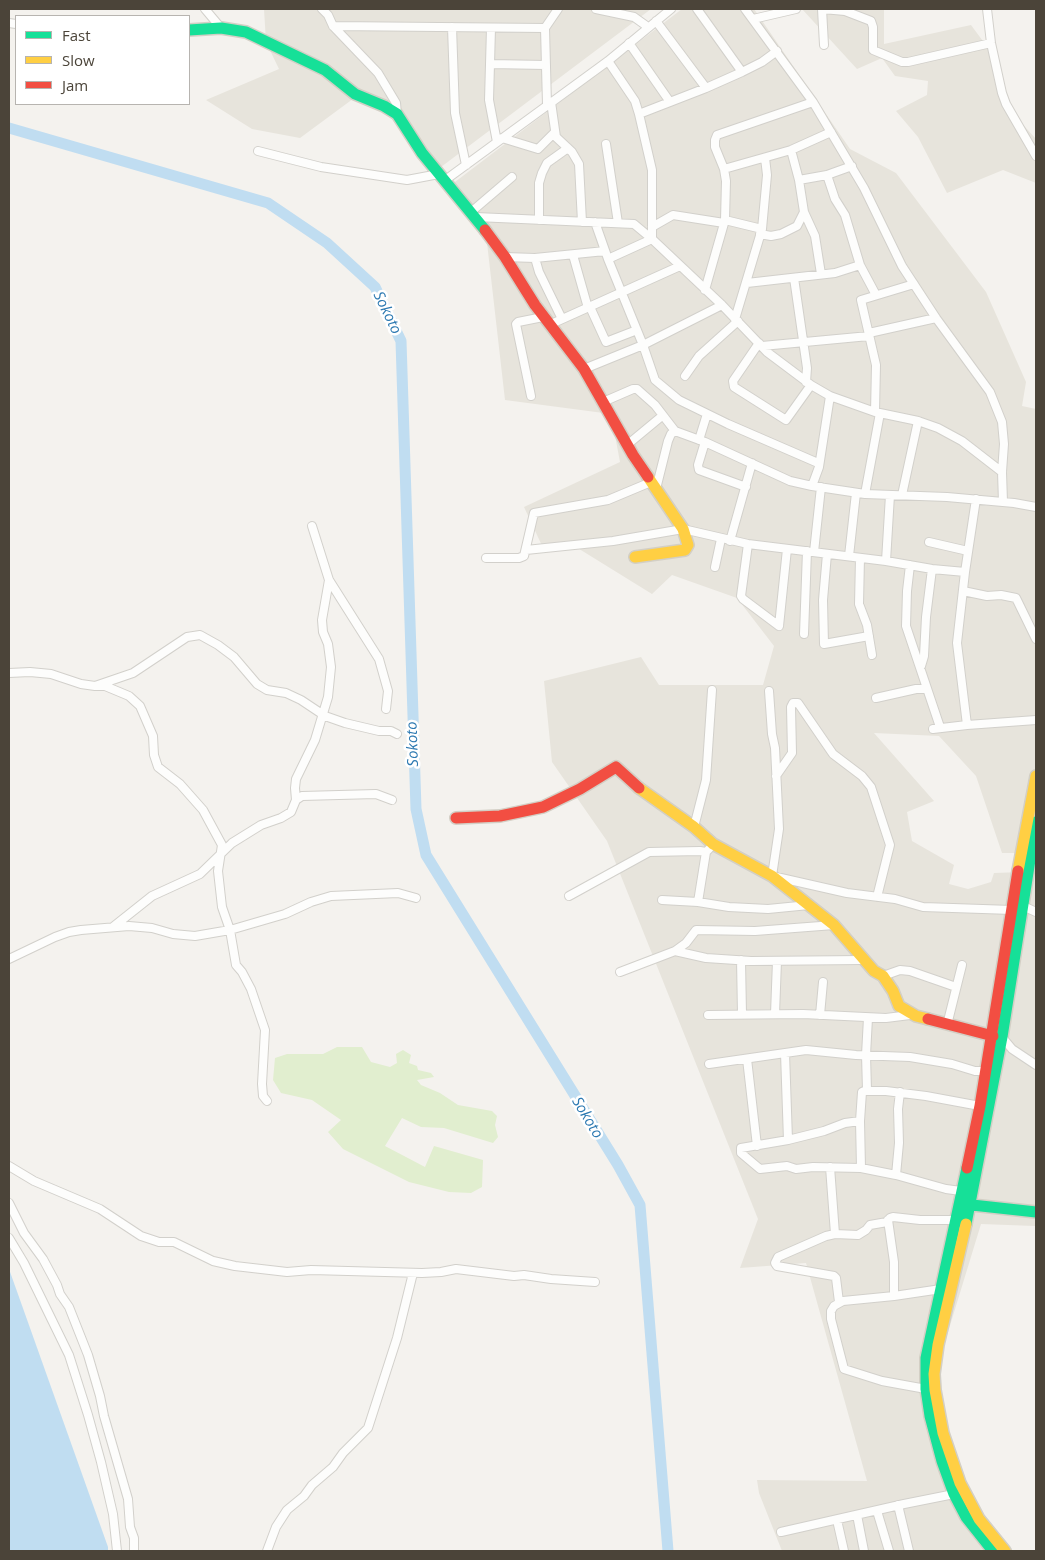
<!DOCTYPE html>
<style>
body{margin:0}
#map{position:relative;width:1045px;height:1560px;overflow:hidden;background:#f4f2ee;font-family:"Open Sans",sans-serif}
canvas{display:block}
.frame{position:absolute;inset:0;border:10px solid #4b4439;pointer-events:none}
.legend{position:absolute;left:15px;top:15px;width:175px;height:90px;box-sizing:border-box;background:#fff;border:1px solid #b7b4b0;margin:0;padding:6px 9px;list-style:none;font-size:15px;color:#4b4439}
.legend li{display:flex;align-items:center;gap:10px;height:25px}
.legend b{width:25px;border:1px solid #b7b4b0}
</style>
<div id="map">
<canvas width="1045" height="1560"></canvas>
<div class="frame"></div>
<ul class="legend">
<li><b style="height:6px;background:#16e098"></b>Fast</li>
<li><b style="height:6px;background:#ffcf43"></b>Slow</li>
<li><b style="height:6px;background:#f24e42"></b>Jam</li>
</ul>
</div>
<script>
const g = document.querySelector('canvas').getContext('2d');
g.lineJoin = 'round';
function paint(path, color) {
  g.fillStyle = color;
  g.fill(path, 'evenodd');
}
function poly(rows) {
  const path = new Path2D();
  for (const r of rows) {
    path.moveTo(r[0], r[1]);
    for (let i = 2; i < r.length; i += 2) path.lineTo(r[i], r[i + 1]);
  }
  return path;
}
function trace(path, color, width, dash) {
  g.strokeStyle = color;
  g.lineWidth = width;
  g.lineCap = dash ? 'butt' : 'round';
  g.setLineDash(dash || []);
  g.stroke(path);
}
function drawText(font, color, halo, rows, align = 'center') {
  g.font = font + ' "Open Sans",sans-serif';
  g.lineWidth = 5;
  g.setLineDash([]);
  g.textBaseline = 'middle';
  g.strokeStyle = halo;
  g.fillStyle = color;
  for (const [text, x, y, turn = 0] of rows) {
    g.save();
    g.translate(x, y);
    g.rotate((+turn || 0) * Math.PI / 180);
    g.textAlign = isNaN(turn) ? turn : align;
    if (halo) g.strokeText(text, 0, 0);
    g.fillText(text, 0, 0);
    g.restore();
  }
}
const residential = poly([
 [264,9,651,9,437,170,397,113,361,93,300,138,252,129,206,100,279,69,266,42],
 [682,9,754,9,850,149,896,173,986,292,1026,382,1022,406,1036,409,1036,1258,1035,1226,981,1224,934,1378,962,1480,1001,1551,782,1551,759,1493,757,1480,867,1481,806,1263,740,1268,758,1219,607,841,552,762,544,681,641,657,659,685,763,685,774,646,737,598,672,575,652,594,576,547,544,550,524,507,620,462,611,414,505,400,486,234,451,185],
 [874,733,939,736,976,776,1002,853,1023,853,1022,872,994,873,991,882,968,889,949,884,954,865,912,841,907,812,934,801],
 [802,9,884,9,884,44,971,25,988,48,1016,117,1036,139,1036,183,1003,170,947,193,918,137,896,111,927,95,928,81,895,76,882,58,857,69]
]);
const green = poly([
 [337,1047,362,1047,371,1062,390,1067,397,1063,396,1054,403,1050,411,1055,409,1063,417,1066,418,1070,431,1073,434,1077,417,1080,421,1085,440,1093,458,1105,492,1111,497,1116,495,1125,498,1137,493,1143,444,1128,421,1127,402,1118,385,1146,425,1167,434,1146,483,1160,482,1187,471,1193,449,1192,409,1182,343,1149,328,1132,341,1120,312,1100,281,1093,273,1080,275,1058,287,1054,323,1054]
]);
const water = poly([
 [9,1269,108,1547,108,1551,9,1551]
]);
const river = poly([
 [9,128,268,203,327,243,375,287,401,341,416,809,426,855,618,1165,640,1205,668,1551]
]);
const street = poly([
 [205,9,221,28],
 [322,9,328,15,333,26,378,73,396,103,397,114],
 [596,9,634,17,648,27],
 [697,9,742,72],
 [745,9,813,102,864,188,902,266,936,318,990,392,1002,422,1004,444,1002,472,1003,502],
 [822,9,824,45],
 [823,9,845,11,871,21,873,27,873,50,902,62,908,62,991,43],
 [987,9,991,43,1002,93,1006,104,1036,156],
 [753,19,796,9],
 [656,21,706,88],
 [9,23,16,24],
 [333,26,545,28],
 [452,27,455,113,466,165],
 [491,28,489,100,497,142],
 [629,43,670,102],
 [608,61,635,101,639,114,652,170,652,239],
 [490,64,546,65],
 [551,102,556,137,572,152,579,164,582,222],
 [547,105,545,28,558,9],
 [639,114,706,88,742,72,762,62,777,51],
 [502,138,538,149,554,133],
 [606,144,618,223],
 [791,150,799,180,804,212,815,236,821,274],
 [258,151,321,167,407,180,439,174],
 [724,169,791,150,831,132],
 [827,175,835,199,845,215,860,265,876,295],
 [799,180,827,175,852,166],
 [444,181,608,61,671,9],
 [471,212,512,177],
 [476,217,634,224,652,239,722,305,767,352,811,385,830,396,875,412,918,421,938,428,962,441,1002,472],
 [539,220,539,183,542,173,547,163,568,148],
 [725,220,762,229],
 [595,222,608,259,643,345,655,380,679,400,728,424,818,463],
 [652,227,673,215,724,223],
 [760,234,771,236,781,234,797,226,804,212],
 [573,255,588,308],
 [505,257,535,258,605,251],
 [535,258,539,272,562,319],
 [608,259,652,239],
 [794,278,807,368,806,382],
 [747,283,835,273,860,265],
 [705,290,725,220,726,181,724,169,715,147,715,140,717,135,813,102],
 [590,307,606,342,637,330],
 [735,319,762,229,767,175,765,158],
 [549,325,680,266],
 [869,333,936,318],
 [759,343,733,381,734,387,786,420,811,385],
 [762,346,869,336],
 [584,369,643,345,722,305],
 [685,376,699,356,738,321],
 [531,396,516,324,518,322,543,317],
 [603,402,633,389,637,389,655,405,675,431,705,442,790,481,812,486,865,494,947,497,1014,503,1036,507],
 [875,412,876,365,861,300,914,284],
 [699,440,707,414],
 [705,442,698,465,699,470,746,487],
 [627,445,662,416],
 [812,486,819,467,830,396],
 [656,489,668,441,671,434,675,431],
 [865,494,880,413],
 [902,495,918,421],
 [312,526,329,580,379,659,388,691,386,709],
 [730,541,752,463],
 [929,542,968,551],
 [748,544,741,596,743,599,779,626],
 [526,550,613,541,683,529,748,544,886,561,932,569,965,572],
 [814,552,821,487],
 [827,554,823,600,824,644,869,636],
 [849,556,856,493],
 [486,558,519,558,524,556,534,513,608,500,651,482],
 [860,558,859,604,867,625,872,655],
 [886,561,890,495],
 [910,565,907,591,906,626,940,727],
 [715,567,721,539],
 [963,591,987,596,1001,595,1016,598,1036,639],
 [779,626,787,549],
 [804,634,807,551],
 [921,666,924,656,926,617,932,569],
 [9,673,30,672,51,674,81,684,95,686,133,673,187,637,200,635,218,645,234,657,257,684,267,690,286,693,301,700,325,716,345,723,379,731,391,731,397,734],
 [95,686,105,686,129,696,140,706,153,736,154,755,158,767,180,784,203,810,222,845,218,871,222,907,230,930,236,965,242,972,251,989,265,1030,262,1084,263,1096,267,1101],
 [769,691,772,734,775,748,779,829,772,876,847,893,895,899,923,907,1012,910],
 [876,698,916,689,927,689],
 [967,725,957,643,965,572,976,499],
 [933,729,967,725,1036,720],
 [776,776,792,753,791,707,793,703,798,703,833,754,862,776,871,787,890,845,877,897],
 [296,800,295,788,296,779,315,740,328,697,331,667,328,644,323,632,322,620,329,580],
 [694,827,706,780,712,690],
 [569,896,649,852,700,851,706,852],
 [662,900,698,902,729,907,768,909,809,905],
 [698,902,706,852,709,849],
 [1023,906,1036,912],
 [113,927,152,896,200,874,232,843,261,825,281,818,291,812,296,800,302,796,376,794,392,800],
 [675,951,706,958,751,961,863,960],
 [9,959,55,937,69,932,81,930,129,926,152,928,173,934,195,936,230,930,285,914,311,902,331,896,398,893,416,898],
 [741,960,742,1014],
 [620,972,675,951,686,943,696,930,755,931,834,925],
 [883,976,900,970,910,971,956,987],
 [775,1014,777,961],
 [708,1015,803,1014,886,1018,910,1015],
 [820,1015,823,982],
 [947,1025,962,965],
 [1002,1037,1012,1049,1036,1065],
 [785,1053,788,1140],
 [747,1059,757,1146],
 [709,1064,806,1050,856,1055,910,1057,952,1064,975,1071,986,1071],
 [867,1090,866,1055,868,1018],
 [860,1121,845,1123,824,1131,788,1140,741,1148,741,1153,760,1169,787,1166,796,1169,813,1167,861,1168,896,1175,946,1189,961,1191],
 [9,1166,34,1181,100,1209,141,1236,159,1242,174,1242,213,1261,235,1266,287,1272,311,1270,422,1273,441,1272,456,1269,514,1276,524,1275,551,1279,595,1282],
 [830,1167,835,1234],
 [861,1168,860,1121,862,1092,864,1091,886,1091,926,1096,980,1106],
 [896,1175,899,1143,898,1109,900,1092],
 [9,1203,24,1233,43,1259,57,1285,60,1294,69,1307,88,1355,100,1396,104,1416,128,1499,130,1527,134,1538,134,1551],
 [888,1220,894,1262,894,1296],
 [9,1238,24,1263,69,1355,88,1415,101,1462,113,1514,117,1551],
 [839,1302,836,1278,834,1276,777,1266,775,1263,778,1257,826,1236,835,1234,858,1235,866,1230,870,1225,887,1222,890,1218,893,1217,920,1220,956,1220],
 [926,1389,882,1381,844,1369,831,1319,831,1311,834,1306,843,1301,894,1296,941,1289],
 [898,1505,909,1551],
 [877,1511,889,1551],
 [857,1515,864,1551],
 [837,1520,844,1551],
 [781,1532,904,1504,954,1494],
 [267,1551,276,1527,287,1510,304,1496,312,1485,333,1467,343,1453,368,1428,397,1338,413,1273]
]);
const fast = poly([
 [189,30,221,28,246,32,325,70,355,94,384,106,397,114,422,153,485,230],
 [967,1168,926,1358,926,1389,930,1416,942,1461,954,1494,966,1517,993,1551],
 [963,1204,1036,1212],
 [966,1224,1002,1037,1036,822]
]);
const slow = poly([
 [635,557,685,550,688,545,683,529,648,477],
 [639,788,694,827,713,844,772,876,834,925,874,971,883,976,893,991,899,1006,916,1016,928,1019],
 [1018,871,1036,776],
 [966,1224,938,1345,934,1374,935,1390,943,1433,960,1483,979,1519,1005,1551]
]);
const jam = poly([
 [485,230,505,257,535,305,584,369,633,455,648,477],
 [456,818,500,816,543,807,580,789,616,767,639,788],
 [928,1019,993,1036],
 [967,1168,980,1106,1018,871]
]);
const waterNames = [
 ["Sokoto",387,313,64],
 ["Sokoto",413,744,-92],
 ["Sokoto",587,1118,59]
];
paint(residential, '#e7e4dc');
paint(green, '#e1eecf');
paint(water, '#c0ddf1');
trace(river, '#c0ddf1', 11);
trace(street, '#d2d0cb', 10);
trace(fast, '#d3cfc5', 14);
trace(slow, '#d3cfc5', 14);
trace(jam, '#d3cfc5', 14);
trace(street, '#fdfdfc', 8);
trace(fast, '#16e098', 11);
trace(slow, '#ffcf43', 11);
trace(jam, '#f24e42', 11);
drawText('italic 15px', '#2e7ab2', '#fff', waterNames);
</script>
